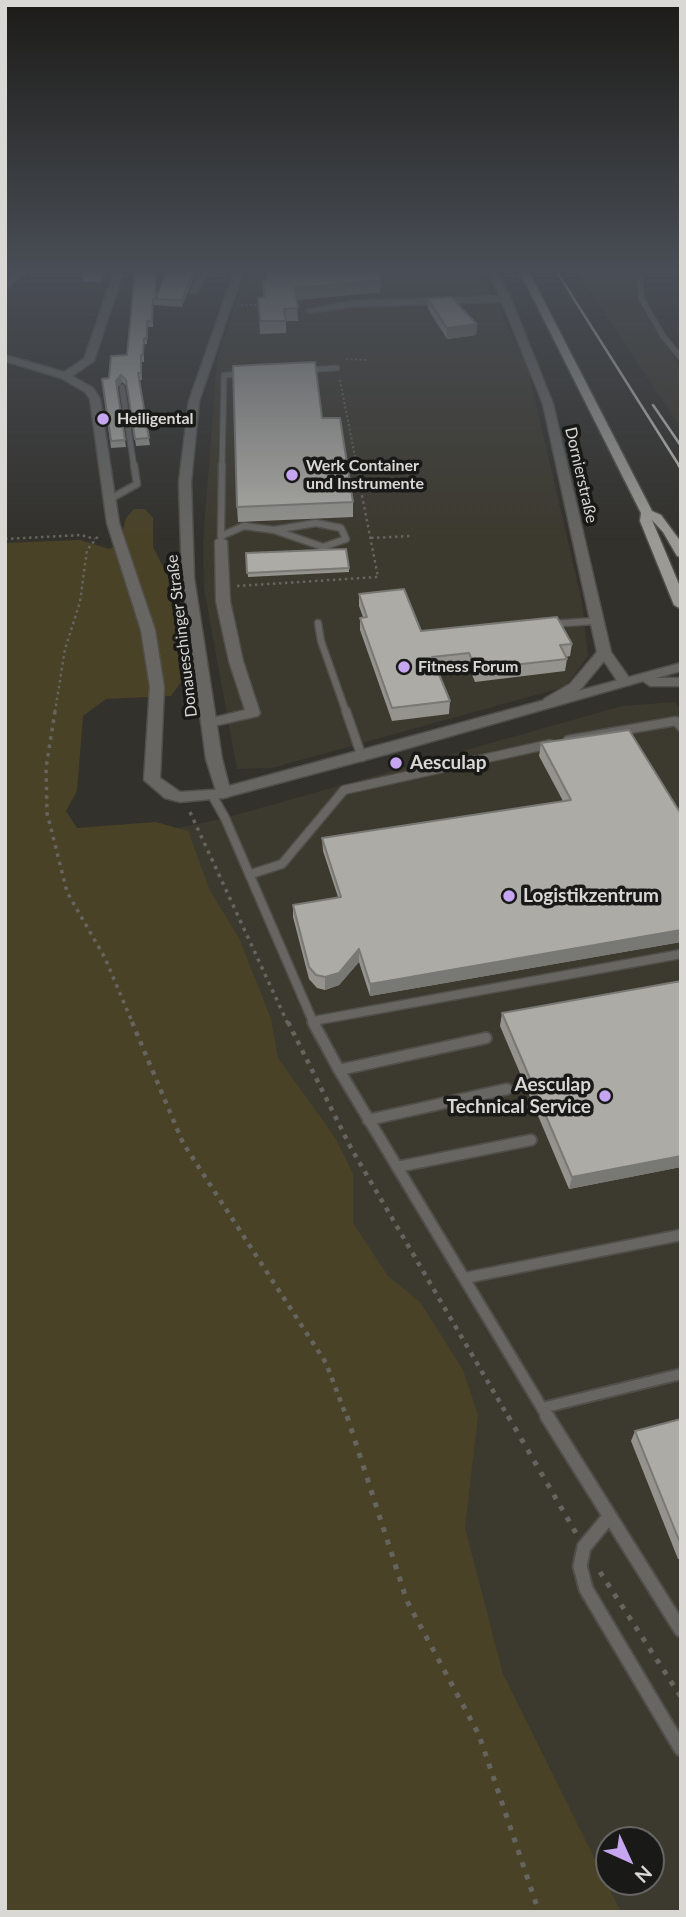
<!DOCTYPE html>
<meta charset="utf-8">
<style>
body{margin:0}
#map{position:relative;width:686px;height:1917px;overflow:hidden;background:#32312c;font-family:Lato,sans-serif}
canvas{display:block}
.frame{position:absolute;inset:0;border:7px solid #d9d8d5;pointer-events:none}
.north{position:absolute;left:595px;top:1826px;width:70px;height:70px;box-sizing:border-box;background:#191917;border:2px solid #666563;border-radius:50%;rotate:135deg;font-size:19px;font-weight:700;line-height:28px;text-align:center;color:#d9d8d5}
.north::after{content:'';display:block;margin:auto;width:24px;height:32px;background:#c6a6f0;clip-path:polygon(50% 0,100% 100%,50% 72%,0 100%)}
</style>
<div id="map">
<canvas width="686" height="1917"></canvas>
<div class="frame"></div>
<div class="north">N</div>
</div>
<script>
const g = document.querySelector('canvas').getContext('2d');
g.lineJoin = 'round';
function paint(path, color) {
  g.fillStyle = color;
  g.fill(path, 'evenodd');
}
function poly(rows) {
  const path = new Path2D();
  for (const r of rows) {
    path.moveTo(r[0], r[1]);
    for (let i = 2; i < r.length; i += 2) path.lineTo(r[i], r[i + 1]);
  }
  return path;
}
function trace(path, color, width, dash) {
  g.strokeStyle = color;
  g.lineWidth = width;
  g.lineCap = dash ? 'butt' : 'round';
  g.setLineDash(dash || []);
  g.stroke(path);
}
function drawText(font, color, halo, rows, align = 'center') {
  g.font = font + ' Lato,sans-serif';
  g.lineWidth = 7;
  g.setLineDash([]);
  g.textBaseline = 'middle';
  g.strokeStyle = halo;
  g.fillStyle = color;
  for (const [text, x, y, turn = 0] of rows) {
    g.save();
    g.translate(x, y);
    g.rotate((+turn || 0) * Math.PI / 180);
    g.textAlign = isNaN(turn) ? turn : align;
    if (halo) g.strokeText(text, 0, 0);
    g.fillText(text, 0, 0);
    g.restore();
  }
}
const built = poly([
 [247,272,479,272,526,361,582,602,588,656,565,687,272,768,237,769,204,589,203,542,217,358],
 [577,272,638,272,636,299,681,369,681,428],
 [675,702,681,710,681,1912,571,1912,173,829,225,818,622,706],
 [609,1840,651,1840,651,1882,609,1882]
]);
const green = poly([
 [134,509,145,509,153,518,153,547,174,588,172,607,182,639,178,662,181,682,171,696,106,699,83,716,77,791,66,811,77,828,156,822,188,831,210,891,239,938,256,981,271,1019,278,1058,336,1139,353,1174,353,1223,388,1276,420,1302,463,1370,478,1415,465,1528,503,1674,621,1912,5,1912,5,543,80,540,109,549,126,540,123,530,126,518]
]);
const pathFar4 = poly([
 [241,305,261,305],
 [346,359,367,360],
 [340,380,357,467]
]);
const pathFar3 = poly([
 [371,538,410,536],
 [5,539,81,535,95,539],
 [237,586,378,577,356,465],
 [55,712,65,649,80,602,87,550,100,534]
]);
const pathFar2 = poly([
 [55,711,46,768,47,813,67,892,105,958,133,1024],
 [190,812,288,1024]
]);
const pathFar1 = poly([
 [132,1022,183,1143,326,1363,347,1418],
 [288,1022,351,1148,509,1418]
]);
const path = poly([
 [347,1416,407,1601,479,1735,539,1912],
 [508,1416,576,1533],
 [600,1572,681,1697]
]);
const serviceFar4 = poly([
 [644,272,640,279,641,298,663,336,681,358],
 [304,370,337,368],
 [122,387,134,467],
 [222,467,224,375,245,374]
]);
const serviceFar3 = poly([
 [110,499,137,484,134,465],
 [316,523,341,528,346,539,323,547,274,530,316,523],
 [221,534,222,465],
 [221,536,244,526,274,530],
 [318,623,321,641,346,712],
 [549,624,596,621]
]);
const serviceFar2 = poly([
 [346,711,362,757],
 [568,740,676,721,681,727],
 [212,795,225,818,314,1024],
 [251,874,282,864,344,790,550,744],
 [313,1021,681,954]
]);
const serviceFar1 = poly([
 [313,1022,339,1070,548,1418],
 [339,1070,486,1038],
 [368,1120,507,1089],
 [397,1167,531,1140],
 [465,1278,681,1235],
 [542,1408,681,1374]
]);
const service = poly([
 [547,1416,681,1630],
 [609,1517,584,1547,580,1566,586,1589,681,1749]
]);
const minor = poly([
 [16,272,26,272,5,289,5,281,16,272],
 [114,272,123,272,94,361,72,376,93,388,100,399,119,523,155,630,164,687,160,778,180,792,228,789,231,793,228,797,223,798,180,802,165,798,144,780,150,687,141,630,107,523,90,399,85,392,61,378,5,361,5,355,64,372,84,359,114,272],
 [199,272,208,272,197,293,191,293,199,272],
 [487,272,496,272,511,299,553,404,611,652,632,682,630,685,620,685,604,661,580,690,549,706,544,705,544,699,570,684,597,652,543,404,502,302,352,307,310,313,305,310,352,301,500,296,487,272],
 [221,537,227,541,230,601,243,661,260,713,258,716,209,727,202,723,204,720,245,710,229,661,216,601,215,541,221,537]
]);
const tertiary = poly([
 [234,272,243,272,199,401,191,482,194,578,222,759,229,786,681,663,681,671,656,678,681,678,681,686,650,686,643,681,391,753,223,798,218,797,206,759,182,578,179,482,189,401,234,272]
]);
const primary = poly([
 [520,272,529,272,652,511,661,515,681,542,681,557,677,556,663,532,652,520,681,589,681,609,674,605,640,521,641,513,520,272]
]);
const railFar1 = poly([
 [557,272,680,467],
 [653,405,681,446]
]);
const rail = poly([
 [679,465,681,468]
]);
const wall = poly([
 [103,272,102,282,83,282,82,275],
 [135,272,157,298,196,272,182,307,153,305,153,327,147,327,147,344,144,344,144,362,141,362,142,380,139,380,150,445,136,446,127,386,122,382,117,388,126,447,111,448,102,379,109,378,127,355],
 [262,280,381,280,380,292,297,300,298,321,286,321,286,333,260,334,258,298,263,297],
 [428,299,477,324,476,335,447,339,428,309],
 [353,502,353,517,238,522,237,507],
 [246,553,349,568,349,572,248,577],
 [359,594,421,631,572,644,570,656,566,657,567,659,565,671,475,682,468,665,437,669,450,701,449,714,392,721,360,630,360,618,363,617,359,606],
 [541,743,681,814,681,942,370,996,359,962,339,985,325,990,317,988,309,979,293,917,293,905,338,897,323,851,322,838,563,801,539,756],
 [681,981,681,1167,569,1189,500,1026,502,1013],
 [681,1419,681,1558,678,1559,631,1441,635,1431]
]);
const shadedWall = poly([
 [193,272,196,272,182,307,182,300],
 [381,280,380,292,295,300,295,288],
 [477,324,476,335,447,339,447,328],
 [121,375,122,382,117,388,116,381],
 [681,930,681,942,370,996,370,984],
 [359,949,359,962,339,985,325,990,325,977],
 [681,1156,681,1167,569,1189,572,1177]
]);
const building = poly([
 [83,272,101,272,101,275,82,275,83,272],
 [135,272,155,272,156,299,166,272,193,272,182,300,153,299,152,321,147,321,147,338,144,338,143,355,141,355,141,373,138,373,149,438,135,439,126,380,121,375,116,381,125,440,111,441,102,379,109,378,111,356,127,355,135,272],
 [267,272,379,272,381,280,295,288,298,308,284,309,286,321,260,321,258,298,265,297,262,280,267,280,267,272],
 [451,297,477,324,447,328,428,299,451,297],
 [315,362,322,418,340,418,353,502,237,507,233,366,315,362],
 [346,549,349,568,247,573,246,553,346,549],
 [404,589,421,631,557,617,572,644,560,645,567,659,476,669,469,653,432,657,450,701,392,708,360,618,367,617,359,594,404,589],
 [629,730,681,814,681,930,370,984,359,949,339,973,325,977,316,975,309,967,293,905,341,897,322,838,571,800,541,743,629,730],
 [681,981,681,1156,572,1177,502,1013,681,981],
 [681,1419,681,1545,635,1431,681,1419]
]);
const markers = [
 [103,419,7,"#c6a6f0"],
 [292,475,7,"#c6a6f0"],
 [404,667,7,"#c6a6f0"],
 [396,763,7,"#c6a6f0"],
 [509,896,7,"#c6a6f0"],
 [605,1096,7,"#c6a6f0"]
];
const farPoinames = [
 ["Heiligental",117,419],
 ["Werk Container",306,466],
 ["und Instrumente",306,484],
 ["Fitness Forum",418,667]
];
const farStreetnames = [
 ["Dornierstraße",581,475,77],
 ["Donaueschinger Straße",182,636,-97]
];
const poiNames = [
 ["Aesculap",410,763],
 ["Logistikzentrum",523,896],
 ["Aesculap",591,1085,"right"],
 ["Technical Service",591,1107,"right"]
];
paint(built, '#3c392e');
paint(green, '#4a4227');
trace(serviceFar4, '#504f4a', 7);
trace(serviceFar3, '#504f4a', 9);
trace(serviceFar2, '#504f4a', 11);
trace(serviceFar1, '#504f4a', 14);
trace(service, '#504f4a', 17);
trace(minor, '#504f4a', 3);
trace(tertiary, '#504f4a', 3);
trace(primary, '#504f4a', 3);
trace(pathFar4, '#65645f', 2, [2, 2.5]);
trace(pathFar3, '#65645f', 2.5, [2.5, 3.5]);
trace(pathFar2, '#65645f', 3.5, [3.5, 5]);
trace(pathFar1, '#65645f', 4.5, [4.5, 6]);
trace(path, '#65645f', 5, [5, 8]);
trace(serviceFar4, '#676663', 5);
trace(serviceFar3, '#676663', 6);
trace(serviceFar2, '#676663', 8);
trace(serviceFar1, '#676663', 10);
trace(service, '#676663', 13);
paint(minor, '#676663');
paint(tertiary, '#676663');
paint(primary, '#9b9a95');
trace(railFar1, '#c1c0bd', 2.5);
trace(rail, '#c1c0bd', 3.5);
paint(wall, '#94938e');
paint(shadedWall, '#787874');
paint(building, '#acaba5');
trace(building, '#787874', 2);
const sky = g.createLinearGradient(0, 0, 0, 541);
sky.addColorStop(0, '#1c1b18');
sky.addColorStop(0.5, '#494e56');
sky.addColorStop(1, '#494e5600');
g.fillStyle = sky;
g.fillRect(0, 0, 686, 541);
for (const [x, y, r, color] of markers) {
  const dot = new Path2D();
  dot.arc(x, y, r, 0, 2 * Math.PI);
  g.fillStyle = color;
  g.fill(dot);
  trace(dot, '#191917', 2.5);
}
drawText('bold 16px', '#d9d8d5', '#191917', farPoinames, 'left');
drawText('16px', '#d9d8d5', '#191917', farStreetnames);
drawText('bold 19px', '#d9d8d5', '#191917', poiNames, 'left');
</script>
